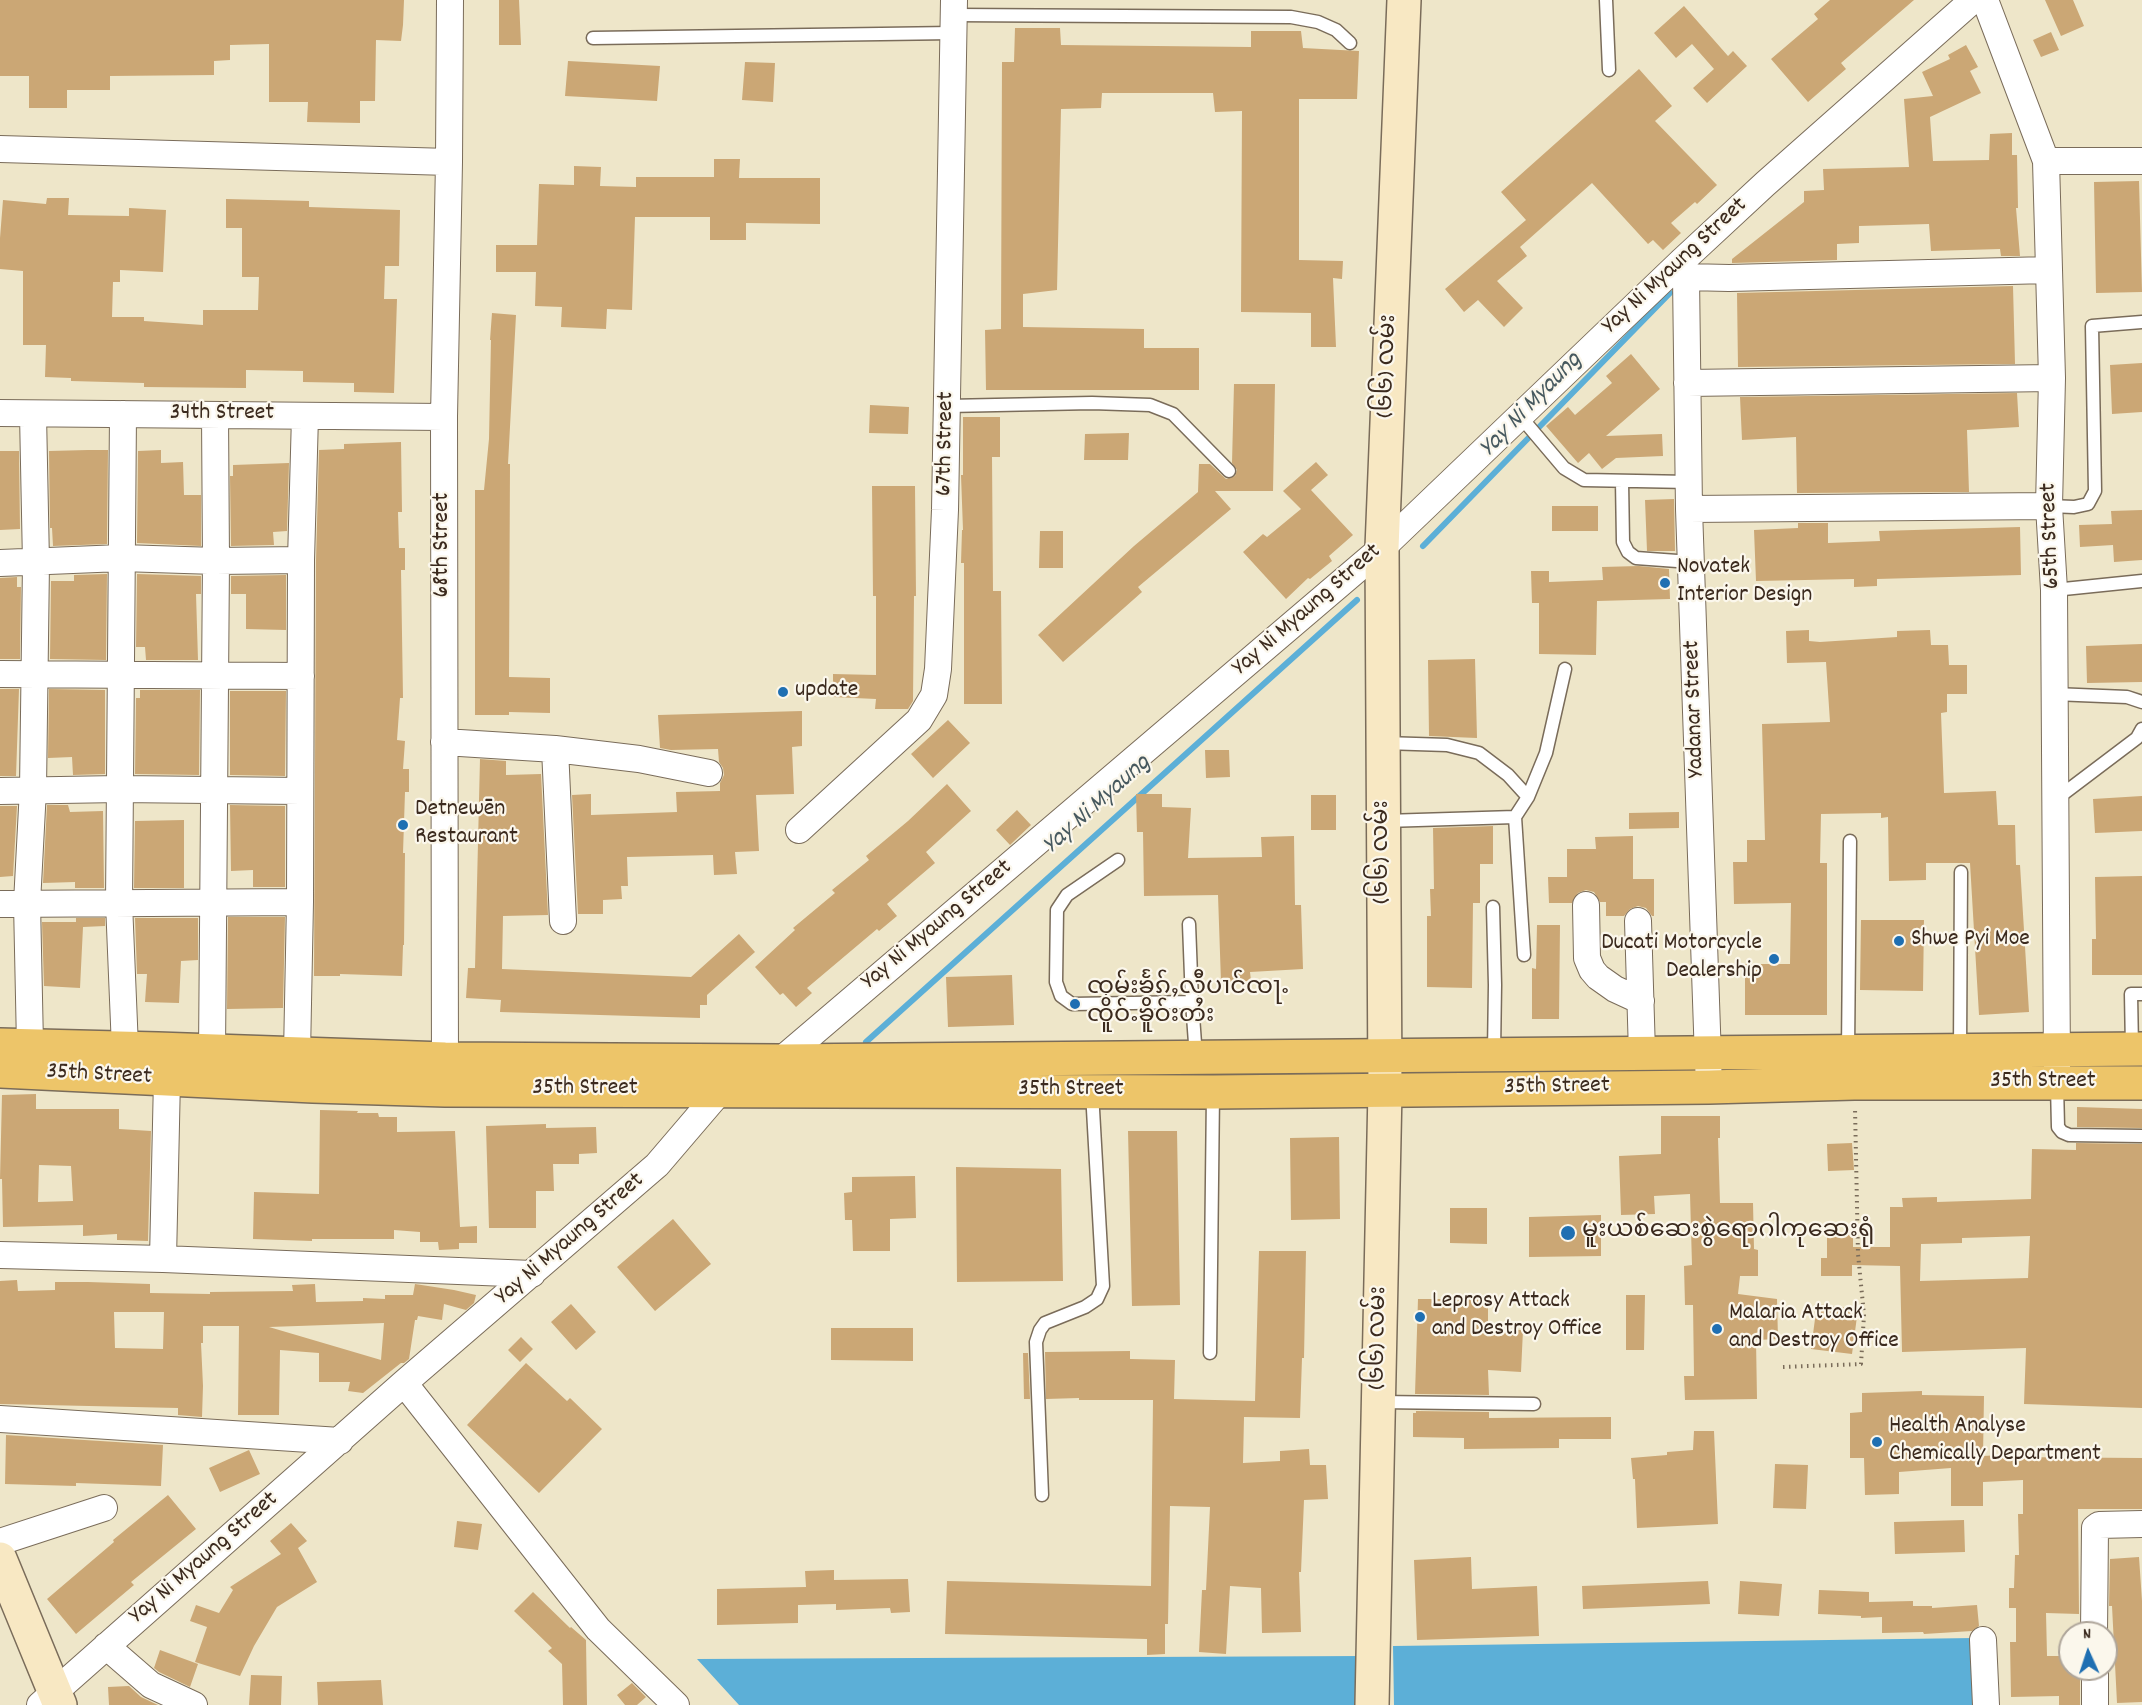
<!DOCTYPE html>
<meta charset="utf-8">
<style>
body{margin:0}
#map{position:relative;width:2142px;height:1705px;overflow:hidden;background:#eee6c9;font-family:Dekko,sans-serif}
canvas{display:block}
.north{position:absolute;left:2058px;top:1621px;width:60px;height:60px;box-sizing:border-box;background:#fbf7ec;border:2px solid #aea59a;border-radius:50%;rotate:357deg;font-size:16px;font-weight:700;line-height:24px;text-align:center;color:#3b2a1e}
.north::after{content:'';display:block;margin:auto;width:21px;height:27px;background:#1f6fb2;clip-path:polygon(50% 0,100% 100%,50% 72%,0 100%)}
</style>
<div id="map">
<canvas width="2142" height="1705"></canvas>
<div class="north">N</div>
</div>
<script>
const g = document.querySelector('canvas').getContext('2d');
g.lineJoin = 'round';
function paint(path, color) {
  g.fillStyle = color;
  g.fill(path, 'evenodd');
}
function poly(rows) {
  const path = new Path2D();
  for (const r of rows) {
    path.moveTo(r[0], r[1]);
    for (let i = 2; i < r.length; i += 2) path.lineTo(r[i], r[i + 1]);
  }
  return path;
}
function trace(path, color, width, dash) {
  g.strokeStyle = color;
  g.lineWidth = width;
  g.lineCap = dash ? 'butt' : 'round';
  g.setLineDash(dash || []);
  g.stroke(path);
}
function drawText(font, color, halo, rows, align = 'center') {
  g.font = font + ' Dekko,"Noto Sans Myanmar",sans-serif';
  g.lineWidth = 4.5;
  g.setLineDash([]);
  g.textBaseline = 'middle';
  g.strokeStyle = halo;
  g.fillStyle = color;
  for (const [text, x, y, turn = 0] of rows) {
    g.save();
    g.translate(x, y);
    g.rotate((+turn || 0) * Math.PI / 180);
    g.textAlign = isNaN(turn) ? turn : align;
    if (halo) g.strokeText(text, 0, 0);
    g.fillText(text, 0, 0);
    g.restore();
  }
}
const water = poly([
 [1974,1638,1975,1705,1394,1705,1393,1646],
 [1364,1656,1364,1705,739,1705,697,1659]
]);
const stream = poly([
 [1423,546,1670,293],
 [866,1042,1357,600]
]);
const building = poly([
 [0,0,404,0,403,25,401,41,376,40,375,101,360,101,360,123,307,122,308,102,269,102,269,44,230,45,230,60,214,61,214,75,110,76,110,90,67,90,67,108,29,108,29,76,0,76],
 [499,0,519,0,521,45,499,45],
 [1830,0,1914,0,1841,63,1846,69,1808,102,1771,59,1818,19,1814,14],
 [2045,0,2073,0,2084,26,2061,36],
 [1684,6,1728,56,1733,51,1747,66,1707,103,1693,88,1714,69,1692,44,1676,58,1654,33],
 [1015,28,1060,28,1061,45,1251,47,1251,31,1301,31,1303,48,1359,51,1357,99,1299,99,1299,260,1343,261,1342,279,1333,278,1336,347,1311,347,1311,313,1241,312,1242,111,1215,112,1213,93,1102,93,1101,108,1061,109,1057,290,1023,294,1023,327,1144,329,1144,348,1199,348,1199,390,986,390,985,330,1001,329,1002,62,1014,62],
 [2051,32,2059,50,2041,57,2033,40],
 [1966,45,1978,67,1970,71,1981,93,1930,117,1933,161,1989,160,1990,134,2012,133,2012,155,2017,155,2018,208,2016,208,2020,256,2001,256,2000,249,1931,251,1929,224,1859,226,1859,243,1837,244,1837,260,1732,263,1732,259,1804,202,1804,191,1824,190,1823,169,1909,167,1904,99,1933,96,1922,72,1950,59,1948,55],
 [568,61,660,66,657,101,565,96],
 [745,62,775,63,773,102,742,100],
 [1639,69,1672,106,1655,121,1717,185,1697,204,1695,202,1671,223,1681,233,1663,250,1653,240,1648,244,1592,183,1520,247,1527,256,1497,281,1523,308,1504,327,1478,300,1464,312,1445,289,1526,220,1501,192],
 [714,159,740,159,739,178,820,178,820,224,746,223,746,240,710,240,710,217,635,217,632,310,607,309,606,329,561,327,562,307,535,306,536,272,496,272,496,245,537,245,539,184,574,185,574,166,601,167,600,186,636,187,636,177,714,177],
 [2139,181,2142,292,2096,293,2094,182],
 [47,198,69,198,68,215,129,216,129,208,166,210,163,272,120,270,120,282,113,282,112,317,144,317,144,321,203,325,203,310,258,310,259,277,242,277,242,228,226,228,226,199,309,201,309,207,400,210,399,266,385,266,384,299,397,299,394,393,354,392,354,383,303,382,303,371,246,370,246,388,144,387,144,383,71,381,71,378,45,377,46,345,23,345,23,271,0,269,0,238,3,200,46,204],
 [2013,286,2015,364,1738,367,1737,293],
 [492,313,516,315,508,464,510,464,509,677,550,678,550,713,509,712,509,715,475,715,475,490,484,490,489,439,491,340,490,340],
 [1631,354,1660,389,1606,436,1662,434,1663,456,1616,458,1602,469,1589,453,1578,463,1546,426,1568,407,1575,415,1612,383,1606,376],
 [2142,363,2142,412,2112,414,2110,365],
 [1234,384,1275,384,1273,491,1215,491,1231,509,1138,587,1142,592,1063,662,1038,635,1134,546,1198,492,1199,464,1210,464,1226,479,1235,476,1237,470,1232,463],
 [2017,393,2019,427,1967,430,1969,492,1797,493,1796,437,1742,440,1740,397],
 [870,405,909,407,908,434,869,433],
 [963,417,1000,417,1000,457,992,457,993,591,1001,591,1002,704,964,704,964,563,961,563,962,530,963,530,961,475,963,475],
 [1129,433,1128,460,1084,460,1085,434],
 [401,442,402,512,398,512,399,548,405,548,405,570,401,570,403,698,400,698,397,740,405,741,403,769,409,769,409,792,405,792,403,853,405,853,404,945,403,945,402,976,340,974,340,976,314,976,316,560,319,450,344,449,344,444],
 [88,450,108,450,107,544,53,546,52,528,50,528,49,451],
 [161,450,161,463,183,462,184,495,201,495,201,546,137,543,138,451],
 [0,451,19,451,20,529,0,530],
 [1316,462,1328,475,1311,490,1353,535,1329,556,1332,561,1310,579,1308,578,1286,599,1243,552,1263,534,1267,537,1301,509,1283,491],
 [289,463,287,531,273,532,274,545,231,546,230,476,233,476,233,465],
 [872,486,915,486,916,596,914,596,913,701,908,709,875,709,876,699,833,697,833,674,876,675,876,596,873,596],
 [1674,499,1675,551,1647,551,1645,500],
 [1552,506,1598,506,1598,531,1552,531],
 [2142,510,2142,560,2114,562,2113,545,2080,547,2079,525,2112,524,2111,511],
 [1798,523,1828,523,1828,543,1880,541,1879,531,2020,527,2021,575,1877,579,1877,586,1854,587,1854,579,1756,581,1754,530,1798,528],
 [1040,531,1063,531,1063,568,1039,568],
 [1639,566,1669,569,1670,599,1597,601,1596,655,1539,654,1539,603,1532,603,1531,571,1549,571,1549,582,1603,580,1602,567],
 [107,574,106,660,50,659,51,581,74,581,74,575],
 [137,574,201,576,201,594,196,594,198,660,146,660,145,647,136,647],
 [286,575,286,630,246,629,246,594,231,594,231,576],
 [17,577,17,587,21,587,20,659,0,659,0,578],
 [1809,630,1809,641,1820,642,1897,637,1897,631,1930,630,1931,645,1948,645,1949,665,1967,665,1967,694,1947,694,1947,712,1941,713,1944,793,1996,791,1998,825,2015,825,2016,865,2020,865,2029,1012,1979,1015,1970,863,1926,863,1926,880,1889,881,1888,817,1881,818,1881,813,1821,814,1820,863,1827,863,1827,1015,1745,1015,1745,964,1790,964,1791,903,1734,904,1733,862,1747,862,1747,840,1765,840,1762,724,1830,722,1826,662,1787,663,1786,631],
 [2142,644,2142,682,2087,683,2086,646],
 [1475,659,1477,738,1429,736,1428,660],
 [0,689,19,689,16,776,0,776],
 [49,689,105,690,105,774,73,775,72,757,48,758],
 [140,690,200,690,199,775,135,774,136,698,140,698],
 [230,691,286,691,285,776,230,775],
 [802,711,802,746,792,747,794,794,756,795,759,851,735,852,737,874,714,875,713,855,627,857,628,886,621,886,622,899,603,900,603,914,578,914,572,795,591,794,591,815,677,812,676,792,720,791,720,783,724,775,723,768,719,762,718,749,671,750,660,748,658,715],
 [948,720,970,743,933,778,911,754],
 [1205,750,1229,750,1230,777,1206,778],
 [480,759,506,761,506,775,541,774,548,915,503,916,502,969,691,977,739,934,755,952,707,995,707,1005,700,1005,700,1018,500,1012,501,1000,466,998,468,968,475,968],
 [947,784,971,811,926,852,935,863,887,904,897,916,879,931,877,929,807,988,812,993,796,1007,783,993,780,995,755,967,795,930,793,928,835,893,832,890,869,860,866,856,908,821],
 [1136,794,1162,794,1162,807,1191,808,1188,858,1262,857,1261,837,1294,836,1295,905,1301,905,1303,969,1250,972,1251,981,1221,982,1218,895,1144,896,1143,832,1137,832],
 [1311,795,1336,795,1336,830,1311,830],
 [2142,796,2142,831,2095,833,2093,799],
 [47,805,68,805,70,812,103,811,104,888,75,888,75,882,43,883],
 [230,805,285,806,285,887,253,887,253,870,231,871],
 [0,806,17,806,13,876,0,877],
 [1017,810,1031,825,1010,845,996,830],
 [1679,812,1679,828,1629,829,1629,813],
 [184,820,184,888,134,888,135,821],
 [1493,826,1493,864,1480,864,1480,903,1473,903,1472,988,1427,987,1427,916,1431,916,1430,889,1434,889,1433,828],
 [1633,836,1633,879,1654,879,1654,916,1652,916,1646,908,1638,906,1630,909,1624,916,1606,916,1606,902,1600,902,1594,892,1586,890,1578,893,1572,903,1549,903,1548,877,1567,877,1567,849,1596,849,1595,837],
 [2142,876,2142,975,2092,975,2092,939,2096,939,2095,877],
 [228,917,285,917,283,1008,227,1009],
 [76,918,105,918,105,926,83,927,80,988,44,986,42,922,76,922],
 [135,918,198,918,198,960,181,961,179,1003,145,1002,147,974,137,974],
 [1861,920,1924,920,1923,991,1860,990],
 [1537,925,1560,925,1559,1019,1532,1019,1532,968,1536,969],
 [1012,975,1014,1025,948,1027,946,977],
 [36,1094,36,1109,119,1109,119,1129,151,1131,148,1241,117,1240,117,1234,83,1236,83,1225,3,1227,2,1179,0,1179,2,1095],
 [39,1165,71,1166,73,1201,38,1202],
 [2077,1107,2142,1109,2142,1128,2077,1127],
 [320,1110,358,1111,357,1113,378,1113,379,1117,397,1117,397,1132,455,1131,460,1227,477,1226,477,1243,459,1243,459,1249,439,1250,438,1242,420,1242,420,1232,394,1230,394,1239,312,1239,312,1241,253,1239,254,1192,319,1194],
 [1661,1116,1720,1116,1720,1138,1718,1138,1720,1203,1753,1203,1754,1249,1758,1250,1758,1276,1740,1276,1738,1294,1777,1299,1778,1339,1756,1340,1757,1399,1685,1400,1684,1376,1694,1376,1693,1305,1685,1305,1684,1266,1692,1265,1690,1194,1654,1196,1655,1214,1621,1215,1619,1156,1661,1154],
 [546,1124,546,1128,596,1127,597,1153,579,1154,579,1164,553,1164,554,1191,536,1191,536,1228,489,1228,486,1126],
 [1128,1131,1177,1131,1180,1305,1132,1306],
 [1339,1137,1340,1219,1291,1220,1290,1138],
 [1852,1143,1854,1170,1828,1171,1827,1144],
 [2076,1143,2142,1144,2142,1408,2024,1404,2026,1348,1902,1352,1900,1266,1852,1265,1852,1276,1821,1276,1821,1258,1827,1258,1827,1237,1853,1234,1853,1247,1890,1247,1890,1207,1903,1207,1902,1198,1937,1197,1937,1202,2031,1199,2032,1149,2076,1150],
 [2030,1236,2028,1278,1920,1281,1921,1244,1962,1243,1962,1238],
 [956,1167,1061,1169,1063,1281,957,1282],
 [915,1176,916,1218,890,1219,890,1251,853,1251,852,1220,845,1220,844,1193,852,1192,852,1177],
 [1450,1208,1487,1208,1487,1244,1450,1243],
 [1601,1215,1601,1256,1529,1257,1529,1217],
 [673,1219,711,1264,655,1311,617,1267],
 [1259,1251,1306,1251,1304,1358,1302,1358,1300,1418,1244,1417,1243,1463,1280,1461,1280,1451,1309,1449,1310,1465,1326,1465,1328,1499,1304,1500,1301,1572,1299,1572,1301,1632,1262,1633,1261,1588,1230,1586,1226,1654,1199,1652,1202,1590,1206,1590,1210,1507,1170,1506,1168,1624,1165,1624,1165,1654,1147,1655,1147,1639,945,1634,947,1581,1151,1586,1153,1400,1079,1400,1079,1398,1046,1399,1045,1352,1130,1351,1130,1359,1175,1360,1174,1399,1255,1401],
 [17,1280,18,1291,55,1290,55,1282,88,1282,150,1284,150,1293,210,1294,210,1292,293,1291,292,1285,315,1284,316,1302,363,1301,363,1298,385,1299,385,1295,413,1295,415,1284,454,1290,476,1295,474,1303,466,1310,444,1304,442,1320,418,1316,417,1320,415,1320,409,1359,404,1363,401,1363,363,1393,348,1391,350,1382,319,1382,319,1353,280,1350,279,1415,238,1415,239,1326,203,1326,203,1343,201,1343,203,1386,202,1417,178,1415,178,1408,0,1404,0,1281],
 [114,1312,164,1312,163,1349,115,1348],
 [384,1323,381,1360,269,1327],
 [1626,1295,1645,1295,1644,1350,1626,1350],
 [1418,1299,1488,1299,1488,1329,1523,1330,1521,1372,1488,1370,1489,1395,1415,1394],
 [571,1304,596,1332,576,1350,551,1322],
 [1817,1304,1858,1309,1852,1354,1811,1349],
 [831,1328,913,1328,913,1361,831,1360],
 [521,1337,533,1349,520,1362,508,1350],
 [1023,1353,1028,1353,1030,1399,1024,1399],
 [526,1363,567,1401,570,1398,602,1429,539,1493,467,1425],
 [1922,1391,1922,1395,1984,1396,1983,1456,2000,1455,2000,1457,2142,1458,2142,1509,2078,1509,2079,1614,2046,1613,2047,1656,2070,1656,2070,1669,2080,1669,2080,1705,2059,1705,2059,1696,2011,1697,2010,1642,2016,1642,2016,1608,2009,1608,2009,1588,2014,1588,2015,1555,2019,1555,2018,1514,2023,1514,2023,1480,1983,1482,1983,1506,1951,1506,1951,1468,1899,1472,1899,1494,1865,1495,1864,1458,1850,1458,1850,1413,1862,1412,1862,1393],
 [1416,1411,1489,1412,1489,1418,1611,1417,1611,1439,1559,1439,1559,1448,1464,1449,1464,1438,1413,1437,1413,1413,1416,1413],
 [1694,1431,1714,1431,1718,1524,1637,1528,1635,1479,1633,1479,1631,1458,1667,1455,1667,1452,1693,1450],
 [6,1435,163,1445,161,1486,76,1483,76,1486,5,1484],
 [249,1450,260,1474,220,1492,209,1468],
 [1775,1464,1808,1465,1806,1509,1773,1508],
 [168,1495,196,1529,131,1582,134,1585,76,1634,47,1599,114,1542,113,1540],
 [1964,1520,1965,1552,1895,1554,1894,1522],
 [457,1521,482,1524,478,1550,454,1547],
 [291,1523,307,1541,298,1548,317,1582,277,1607,254,1646,240,1676,195,1662,207,1627,190,1621,196,1605,219,1613,233,1590,230,1587,281,1554,270,1541],
 [1471,1557,1472,1589,1537,1586,1539,1636,1417,1640,1414,1560],
 [2139,1557,2142,1601,2142,1702,2117,1703,2112,1606,2109,1606,2110,1559],
 [834,1570,834,1580,908,1579,910,1612,891,1613,890,1608,836,1610,836,1604,798,1605,798,1623,717,1625,717,1589,806,1587,805,1571],
 [1708,1581,1710,1604,1583,1609,1582,1586],
 [1740,1581,1782,1584,1779,1616,1738,1614],
 [1819,1590,1869,1592,1869,1602,1913,1601,1913,1606,1932,1606,1932,1608,1977,1605,1979,1626,1972,1631,1924,1634,1923,1632,1882,1633,1882,1617,1861,1618,1861,1616,1818,1614],
 [533,1592,570,1628,571,1627,586,1640,587,1705,563,1705,562,1664,548,1651,552,1648,514,1611],
 [160,1650,198,1664,190,1687,159,1672,154,1668],
 [251,1675,282,1676,281,1705,249,1705],
 [381,1680,383,1705,318,1705,317,1682],
 [632,1683,646,1697,637,1705,625,1705,617,1695],
 [129,1686,141,1697,158,1705,109,1705,108,1687]
]);
const path = poly([
 [1783,1367,1861,1364,1864,1315,1858,1254,1855,1108]
]);
const lane = poly([
 [1606,0,1609,70],
 [954,15,1291,17,1318,22,1336,30,1350,43],
 [593,38,953,33],
 [948,406,1092,403,1150,405,1173,414,1229,471],
 [1520,416,1564,468,1584,480,1689,482],
 [1622,481,1623,542,1628,552,1636,558,1691,562],
 [2049,506,2074,507,2088,504,2095,491,2092,326,2142,322],
 [2054,590,2142,581],
 [2054,694,2127,697,2142,702],
 [1384,743,1447,745,1479,753,1508,775,1528,797],
 [2055,800,2137,738,2142,729],
 [1385,821,1515,817],
 [1118,860,1067,895,1057,910,1056,982,1061,996,1072,1004,1192,1002,1196,1057],
 [1493,907,1495,985,1494,1052],
 [1189,924,1192,1002],
 [1524,955,1515,817,1528,797,1546,753,1565,669],
 [2132,1048,2131,994,2142,994],
 [1960,1050,1961,872],
 [1848,1051,1850,841],
 [2057,1085,2058,1127,2062,1132,2069,1135,2142,1136],
 [1210,1353,1213,1093],
 [1380,1402,1534,1404],
 [1042,1495,1036,1342,1040,1330,1045,1323,1085,1307,1097,1299,1103,1286,1092,1092]
]);
const street = poly([
 [1985,0,2046,161,2052,378,2049,506,2054,590,2057,1068],
 [0,149,449,162],
 [2046,161,2142,161],
 [1682,261,1686,277,1689,509,1709,1087],
 [1686,277,1729,278,2049,270],
 [1687,383,2052,378],
 [0,413,444,417],
 [123,414,119,903,125,1048],
 [1689,509,2049,506],
 [0,563,121,558,216,561,301,560],
 [0,674,301,676],
 [444,742,555,749,639,759,709,773],
 [555,749,563,921],
 [0,791,120,789,300,791],
 [799,830,919,720,934,695,938,669,945,510,954,0],
 [0,904,300,902],
 [1586,905,1587,958,1592,970,1598,977,1615,989,1641,1001],
 [1638,921,1642,1053],
 [30,1045,27,903,33,789,36,563,33,414],
 [212,1051,216,561,215,415],
 [297,1054,300,902,301,560,305,416],
 [773,1064,780,1061,1382,548,1682,261,1765,184,1973,0],
 [445,1077,444,417,449,162,450,0],
 [0,1255,163,1259,532,1274],
 [163,1259,167,1079],
 [404,1383,598,1629,676,1705],
 [0,1419,340,1441],
 [0,1542,104,1508],
 [2094,1633,2095,1528,2099,1525,2142,1524],
 [1983,1640,1986,1705],
 [106,1646,151,1685,194,1705],
 [2095,1669,2095,1705],
 [40,1705,404,1383,657,1165,722,1089,732,1084]
]);
const secondary = poly([
 [0,1559,60,1705],
 [1372,1705,1385,1090,1382,548,1404,0]
]);
const primary = poly([
 [0,1045,158,1049,445,1059,780,1061,2142,1049],
 [0,1071,313,1086,445,1090,1213,1092,1709,1087,1854,1083,2142,1083]
]);
const markers = [
 [1665,583,6,"#1f6fb2"],
 [783,692,6,"#1f6fb2"],
 [403,825,6,"#1f6fb2"],
 [1899,941,6,"#1f6fb2"],
 [1774,959,6,"#1f6fb2"],
 [1075,1004,6,"#1f6fb2"],
 [1568,1233,8,"#1f6fb2"],
 [1420,1317,6,"#1f6fb2"],
 [1717,1329,6,"#1f6fb2"],
 [1877,1442,6,"#1f6fb2"]
];
const streetNames = [
 ["Yay Ni Myaung Street",1676,267,-43],
 ["(၆၆) လမ်း",1389,366,-88],
 ["34th Street",222,415],
 ["67th Street",947,444,-89],
 ["65th Street",2052,536,-92],
 ["68th Street",444,545,-90],
 ["Yay Ni Myaung Street",1308,611,-41],
 ["Yadanar Street",1696,709,-92],
 ["(၆၆) လမ်း",1384,852,-90],
 ["Yay Ni Myaung Street",938,926,-40],
 ["35th Street",99,1076,3],
 ["35th Street",2043,1083],
 ["35th Street",1557,1088,-1],
 ["35th Street",585,1090],
 ["35th Street",1071,1091],
 ["Yay Ni Myaung Street",571,1240,-41],
 ["(၆၆) လမ်း",1380,1338,-89],
 ["Yay Ni Myaung Street",205,1559,-41]
];
const poiNames = [
 ["Novatek",1677,569],
 ["Interior Design",1677,597],
 ["update",795,692],
 ["Detnewēn",415,811],
 ["Restaurant",415,839],
 ["Shwe Pyi Moe",1911,941],
 ["Ducati Motorcycle",1762,945,"right"],
 ["Dealership",1762,973,"right"],
 ["ၸုမ်းၶႅၵ်ႇလီပၢင်ၸႃႉ",1087,990],
 ["ၸိူဝ်ႉၶိူဝ်းတႆး",1087,1018],
 ["မူးယစ်ဆေးစွဲရောဂါကုဆေးရုံ",1582,1233],
 ["Leprosy Attack",1432,1303],
 ["and Destroy Office",1432,1331],
 ["Malaria Attack",1729,1315],
 ["and Destroy Office",1729,1343],
 ["Health Analyse",1889,1428],
 ["Chemically Department",1889,1456]
];
const waterNames = [
 ["Yay Ni Myaung",1532,406,-46],
 ["Yay Ni Myaung",1098,806,-42]
];
paint(water, '#5cafd7');
trace(stream, '#5cafd7', 6);
paint(building, '#cba775');
trace(lane, '#7a6c5a', 15);
trace(street, '#7a6c5a', 28);
trace(secondary, '#7a6c5a', 36);
trace(primary, '#7a6c5a', 36);
trace(path, '#7a6c5a', 4, [1.5, 4.5]);
trace(lane, '#fff', 12);
trace(street, '#fff', 26);
trace(secondary, '#f8e8c3', 33);
trace(primary, '#edc569', 33);
for (const [x, y, r, color] of markers) {
  const dot = new Path2D();
  dot.arc(x, y, r, 0, 2 * Math.PI);
  g.fillStyle = color;
  g.fill(dot);
  trace(dot, '#fbf7ec', 2);
}
drawText('24px', '#3b2a1e', '#fbf7ec', streetNames);
drawText('24px', '#3b2a1e', '#fbf7ec', poiNames, 'left');
drawText('italic 26px', '#47595f', '#fbf7ec', waterNames);
</script>
